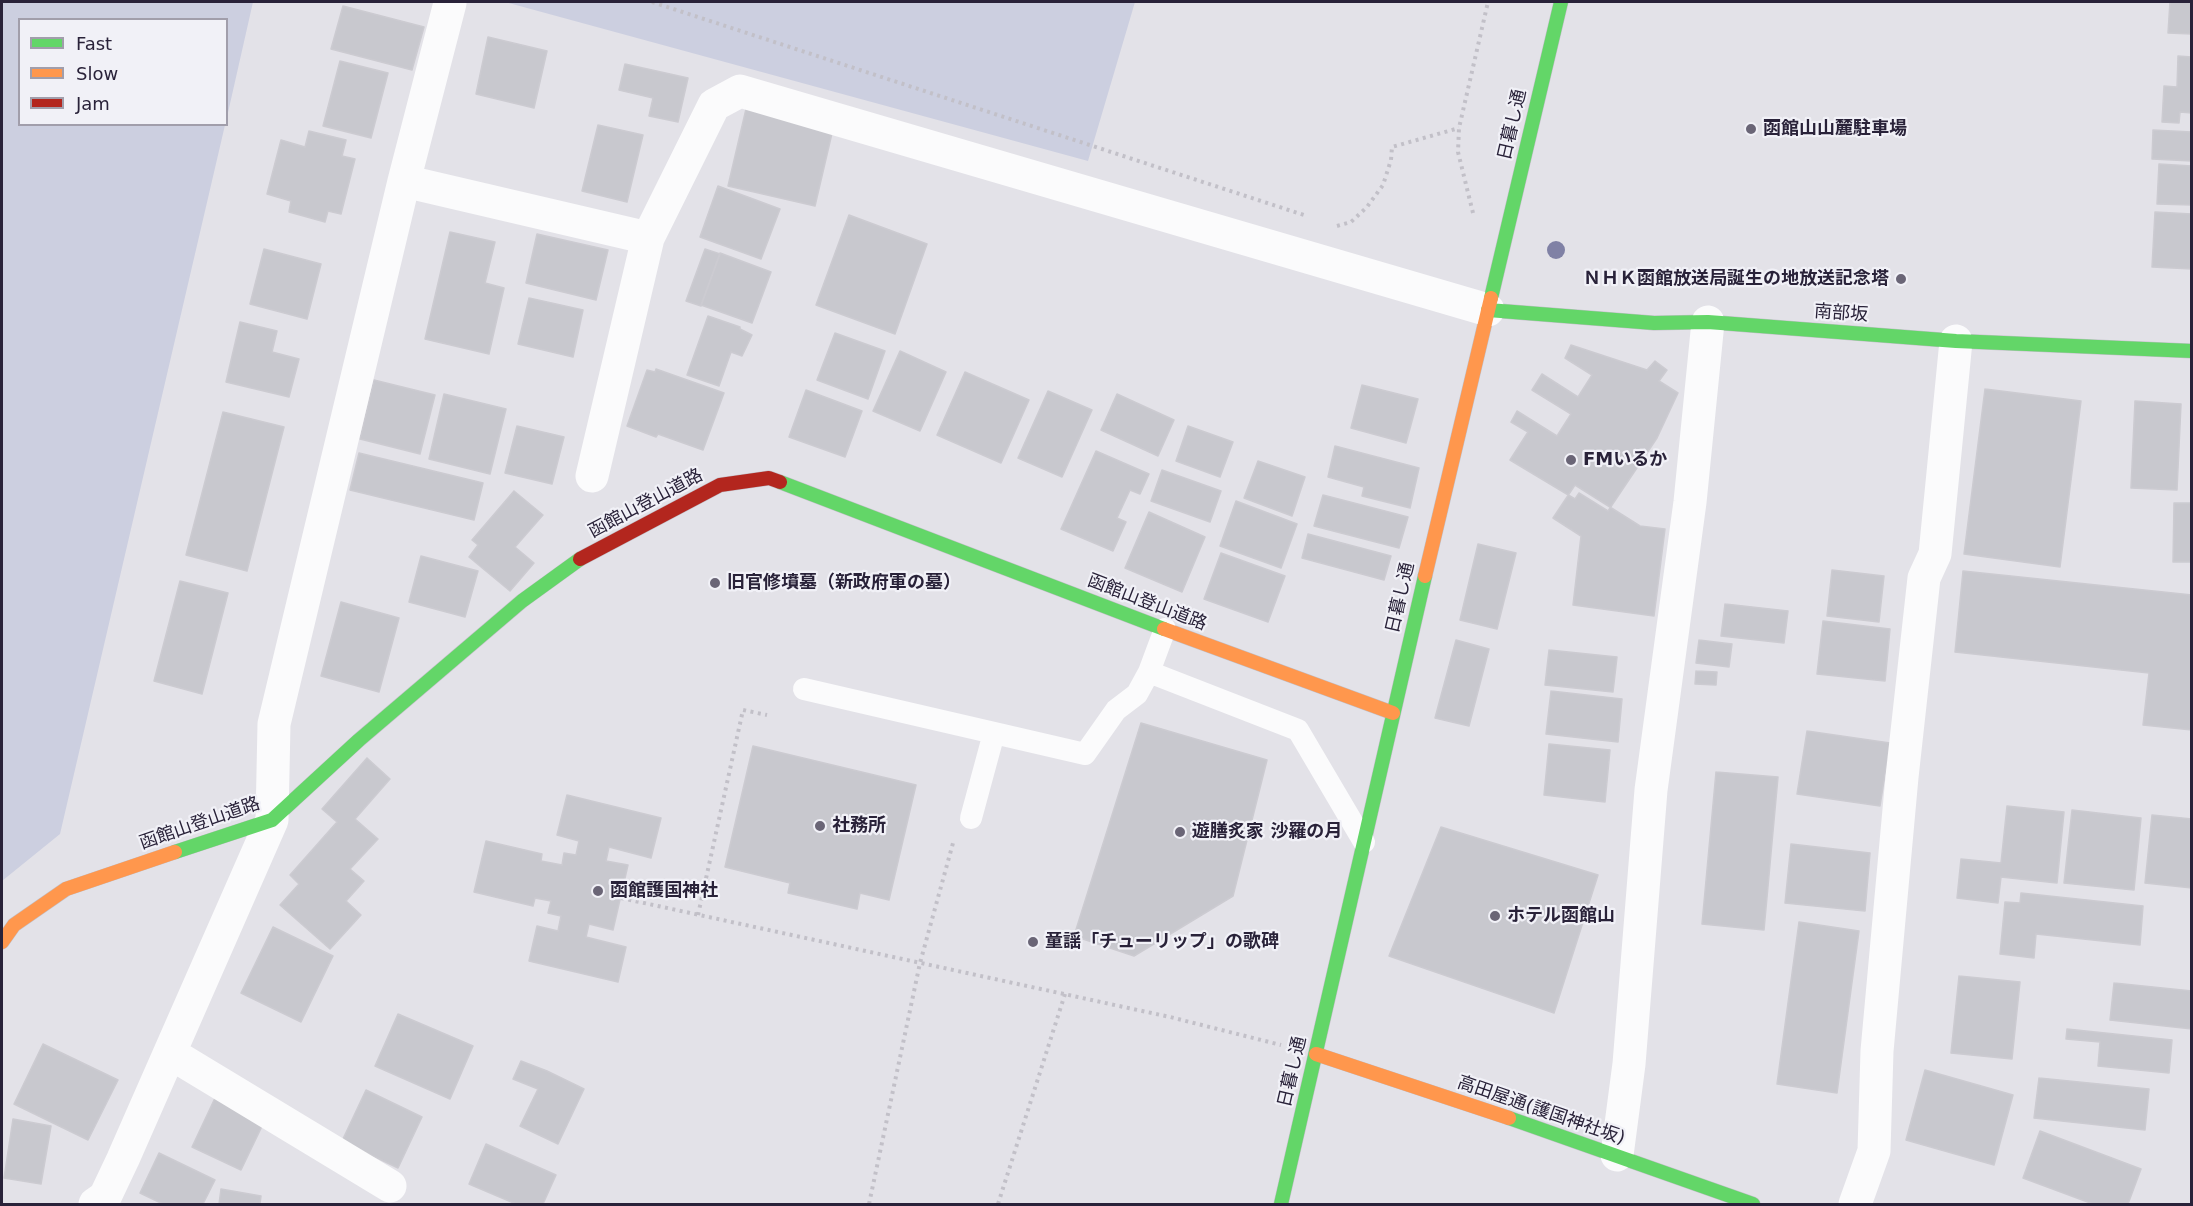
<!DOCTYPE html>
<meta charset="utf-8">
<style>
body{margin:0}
#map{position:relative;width:2193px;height:1206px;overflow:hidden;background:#e3e2e8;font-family:"DejaVu Sans",sans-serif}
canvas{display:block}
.frame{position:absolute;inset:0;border:3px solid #292239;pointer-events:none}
.legend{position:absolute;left:18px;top:18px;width:210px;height:108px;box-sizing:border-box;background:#f1f1f7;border:2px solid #a19eab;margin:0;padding:8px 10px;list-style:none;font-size:18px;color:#292239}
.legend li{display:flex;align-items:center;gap:12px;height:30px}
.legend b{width:30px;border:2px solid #a19eab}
</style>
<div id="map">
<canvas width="2193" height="1206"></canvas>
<div class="frame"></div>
<ul class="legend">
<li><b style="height:8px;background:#63d668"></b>Fast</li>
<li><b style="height:8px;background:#ff974d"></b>Slow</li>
<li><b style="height:8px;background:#b3261e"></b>Jam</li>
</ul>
</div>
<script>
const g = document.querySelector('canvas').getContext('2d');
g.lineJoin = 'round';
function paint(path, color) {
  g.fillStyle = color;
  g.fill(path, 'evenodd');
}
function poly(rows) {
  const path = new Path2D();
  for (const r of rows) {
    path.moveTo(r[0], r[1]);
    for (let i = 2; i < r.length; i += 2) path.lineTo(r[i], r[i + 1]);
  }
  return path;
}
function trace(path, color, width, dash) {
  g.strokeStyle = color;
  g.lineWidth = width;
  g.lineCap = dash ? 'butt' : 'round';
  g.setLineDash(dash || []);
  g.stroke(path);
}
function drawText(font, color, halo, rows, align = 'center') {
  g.font = font + ' "DejaVu Sans","Noto Sans JP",sans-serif';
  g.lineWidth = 4.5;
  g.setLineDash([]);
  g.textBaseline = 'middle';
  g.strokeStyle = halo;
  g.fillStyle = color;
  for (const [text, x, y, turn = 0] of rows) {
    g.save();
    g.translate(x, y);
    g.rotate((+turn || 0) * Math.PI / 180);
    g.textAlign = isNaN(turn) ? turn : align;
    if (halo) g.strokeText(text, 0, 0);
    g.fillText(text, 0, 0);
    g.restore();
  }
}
const green = poly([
 [2,2,253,2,227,117,226,20,20,20,20,124,225,125,60,834,2,881],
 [505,2,1135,2,1088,161]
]);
const building = poly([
 [2170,2,2192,2,2192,34,2168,33,2170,2],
 [343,6,424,27,412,70,331,49,343,6],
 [488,37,547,51,534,108,476,94,488,37],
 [2178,56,2192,57,2192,113,2180,112,2179,123,2162,122,2164,86,2177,87,2178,56],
 [340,61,388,73,371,138,323,126,340,61],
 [625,64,688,78,678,122,649,116,653,98,619,90,625,64],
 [746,109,833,129,815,206,728,186,746,109],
 [598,125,643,135,627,202,582,191,598,125],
 [2153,130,2192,132,2192,161,2152,159,2153,130],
 [309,131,346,140,342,156,355,159,341,214,328,211,325,222,289,212,291,201,267,194,281,140,305,147,309,131],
 [2159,164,2192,166,2192,205,2157,204,2159,164],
 [718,186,780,209,761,259,700,237,718,186],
 [2155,212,2192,214,2192,269,2152,267,2155,212],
 [849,215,927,244,895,334,816,305,849,215],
 [450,232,495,242,485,283,504,288,489,354,425,339,450,232],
 [537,234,608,250,596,300,526,283,537,234],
 [264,249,321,264,307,319,250,304,264,249],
 [705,249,720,254,701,306,686,301,705,249],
 [720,253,771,272,752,323,701,305,720,253],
 [529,298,583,310,573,357,518,344,529,298],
 [708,316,740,327,740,329,752,335,742,356,731,352,719,386,687,375,708,316],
 [240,322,277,331,272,352,299,359,289,397,226,382,240,322],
 [835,333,885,351,868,399,817,380,835,333],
 [1571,345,1647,370,1655,361,1667,370,1659,381,1678,393,1657,438,1608,511,1579,493,1575,499,1510,460,1528,432,1511,422,1517,411,1557,436,1571,414,1532,390,1542,374,1578,397,1592,375,1565,358,1571,345],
 [900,351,946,372,920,431,873,411,900,351],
 [656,369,724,393,703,450,658,434,656,437,627,426,647,370,655,372,656,369],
 [965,372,1029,400,1001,463,937,435,965,372],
 [374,380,435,395,420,454,360,439,374,380],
 [1362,385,1418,399,1406,443,1351,428,1362,385],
 [1985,389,2081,401,2060,567,1964,554,1985,389],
 [806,390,862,411,845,457,789,437,806,390],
 [1048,391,1092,410,1062,477,1018,458,1048,391],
 [444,394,506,409,490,474,429,459,444,394],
 [1117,394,1174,420,1158,456,1101,430,1117,394],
 [2135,401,2181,404,2177,490,2131,488,2135,401],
 [223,412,284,427,247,571,186,555,223,412],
 [517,426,564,437,552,484,505,473,517,426],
 [1188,426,1233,442,1220,477,1176,461,1188,426],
 [1335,446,1419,468,1410,508,1362,496,1364,487,1328,477,1335,446],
 [1096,451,1149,474,1140,494,1130,490,1117,518,1126,522,1113,551,1061,529,1096,451],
 [359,453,483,483,474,520,350,490,359,453],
 [1258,461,1305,477,1292,516,1244,498,1258,461],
 [1162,470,1221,491,1210,522,1151,501,1162,470],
 [1575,485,1640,526,1665,529,1654,616,1573,605,1581,536,1553,518,1575,485],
 [514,491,543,515,515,547,534,563,510,591,469,557,478,545,472,540,514,491],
 [1323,495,1408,517,1399,548,1314,526,1323,495],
 [1236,501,1297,524,1281,568,1220,546,1236,501],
 [2174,503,2192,503,2192,562,2173,562,2174,503],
 [1149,512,1205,537,1182,592,1125,568,1149,512],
 [1308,534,1391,556,1384,580,1302,558,1308,534],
 [1478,544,1516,553,1497,629,1460,620,1478,544],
 [1221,553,1285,576,1268,622,1204,599,1221,553],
 [421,556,478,571,465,617,409,602,421,556],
 [1832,570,1884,576,1879,622,1827,616,1832,570],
 [1963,571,2192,595,2192,730,2143,725,2149,673,1955,652,1963,571],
 [180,581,228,593,202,694,154,681,180,581],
 [341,602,399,618,379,692,321,676,341,602],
 [1725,604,1788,611,1784,643,1721,636,1725,604],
 [1823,621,1890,629,1885,681,1817,674,1823,621],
 [1456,640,1489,649,1469,726,1435,718,1456,640],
 [1699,640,1732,644,1729,667,1696,663,1699,640],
 [1549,650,1617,657,1613,692,1545,685,1549,650],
 [1696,671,1717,672,1716,685,1695,684,1696,671],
 [1551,691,1622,699,1618,742,1546,734,1551,691],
 [1141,723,1267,760,1233,896,1134,956,1074,936,1141,723],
 [1807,731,1890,743,1880,806,1797,794,1807,731],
 [1549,744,1610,750,1605,802,1544,795,1549,744],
 [753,746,916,785,889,900,860,893,857,909,788,893,790,883,725,867,753,746],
 [367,758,390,779,355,819,378,839,350,869,364,881,346,901,361,915,330,949,280,905,299,884,290,875,337,822,322,809,367,758],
 [1716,772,1778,777,1764,930,1702,924,1716,772],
 [567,795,661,818,651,858,609,847,606,861,628,865,613,930,589,924,586,937,626,947,618,982,529,961,537,926,558,931,561,916,548,913,551,901,535,898,533,906,474,892,486,841,542,854,541,861,562,865,564,853,576,855,579,841,557,835,567,795],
 [2007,806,2064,812,2057,883,2001,877,1998,903,1957,898,1961,859,2001,863,2007,806],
 [2072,810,2141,818,2134,890,2064,883,2072,810],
 [2152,815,2192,819,2192,888,2145,883,2152,815],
 [1441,827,1598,875,1554,1013,1389,956,1441,827],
 [1791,844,1870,853,1865,911,1785,903,1791,844],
 [2021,893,2143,906,2140,945,2036,934,2034,958,2000,954,2005,902,2020,903,2021,893],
 [1799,922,1859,931,1837,1093,1777,1084,1799,922],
 [273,927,333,956,301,1022,241,993,273,927],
 [1959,976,2020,982,2012,1059,1951,1053,1959,976],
 [2114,983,2192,991,2192,1029,2110,1020,2114,983],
 [398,1014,473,1046,450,1099,375,1066,398,1014],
 [2067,1029,2172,1040,2169,1073,2098,1066,2100,1042,2066,1039,2067,1029],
 [43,1044,118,1080,88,1140,14,1104,43,1044],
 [521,1061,547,1071,584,1089,558,1144,520,1126,538,1089,513,1079,521,1061],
 [1925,1070,2013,1095,1994,1165,1906,1140,1925,1070],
 [2039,1078,2149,1089,2145,1130,2034,1118,2039,1078],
 [366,1090,422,1117,398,1168,342,1141,366,1090],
 [215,1098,264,1122,241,1170,192,1147,215,1098],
 [13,1119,51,1126,41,1184,4,1178,13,1119],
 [2040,1131,2141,1169,2128,1204,2093,1204,2023,1178,2040,1131],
 [486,1144,556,1175,543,1204,516,1204,469,1184,486,1144],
 [159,1153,215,1180,203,1204,163,1204,140,1193,159,1153],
 [221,1189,261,1196,260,1204,219,1204,221,1189]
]);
const path = poly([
 [652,2,1307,216],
 [1473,213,1458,152,1459,128,1488,2],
 [1337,226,1351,222,1367,207,1383,185,1391,160,1392,147,1459,128],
 [621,898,1170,1017,1281,1045],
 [698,915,743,710,767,715],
 [869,1204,920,963,953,843],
 [998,1204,1065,994]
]);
const lane = poly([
 [1149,672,1298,730,1364,842],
 [804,689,1085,754,1116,710,1137,694,1149,672,1165,629],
 [971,818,994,733]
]);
const street = poly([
 [404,181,648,238],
 [592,476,648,238,714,105,740,91,1488,310],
 [170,1053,390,1186],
 [1617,1155,1629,1064,1651,790,1690,502,1708,322],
 [95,1204,105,1197,123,1159,272,820,274,724,404,181,450,3],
 [1855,1204,1874,1151,1877,1051,1902,777,1924,578,1935,554,1956,341]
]);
const fast = poly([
 [1491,298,1561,2],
 [1488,310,1654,323,1708,322,1956,341,2192,351],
 [780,482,1164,629],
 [175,852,272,820,359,740,522,601,580,559],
 [1509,1118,1753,1204],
 [1281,1204,1425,576]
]);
const slow = poly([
 [1425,576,1491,298],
 [1164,629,1393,713],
 [2,942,14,925,66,889,175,852],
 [1316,1054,1509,1118]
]);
const jam = poly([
 [580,559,720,485,769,478,780,482]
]);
const trees = [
 [1556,250]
];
const markers = [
 [1751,129,6,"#6a6576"],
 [1901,279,6,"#6a6576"],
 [1571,460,6,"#6a6576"],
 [715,583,6,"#6a6576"],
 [820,826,6,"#6a6576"],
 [1180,832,6,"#6a6576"],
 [598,891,6,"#6a6576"],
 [1495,916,6,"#6a6576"],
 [1033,942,6,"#6a6576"]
];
const streetNames = [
 ["日暮し通",1513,125,-77],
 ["南部坂",1841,314,4],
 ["函館山登山道路",646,504,-28],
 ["日暮し通",1401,598,-77],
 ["函館山登山道路",1147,603,21],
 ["函館山登山道路",200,824,-19],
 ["日暮し通",1293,1072,-77],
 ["高田屋通(護国神社坂)",1541,1111,19]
];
const poiNames = [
 ["函館山山麓駐車場",1763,129],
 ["ＮＨＫ函館放送局誕生の地放送記念塔",1889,279,"right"],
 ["FMいるか",1583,460],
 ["旧官修墳墓（新政府軍の墓）",727,583],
 ["社務所",832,826],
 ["遊膳炙家 沙羅の月",1192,832],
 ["函館護国神社",610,891],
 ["ホテル函館山",1507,916],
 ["童謡「チューリップ」の歌碑",1045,942]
];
paint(green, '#cccfe0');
paint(building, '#c8c8ce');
trace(building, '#cccbd1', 1.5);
trace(fast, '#c1bfc7', 15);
trace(slow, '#c1bfc7', 15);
trace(jam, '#c1bfc7', 15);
trace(path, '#c2c0c8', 4, [3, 4.5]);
trace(lane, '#fbfbfc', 22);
trace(street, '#fbfbfc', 33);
trace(fast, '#63d668', 14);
trace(slow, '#ff974d', 14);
trace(jam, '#b3261e', 14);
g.fillStyle = '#8081a5';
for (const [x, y] of trees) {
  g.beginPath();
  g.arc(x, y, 9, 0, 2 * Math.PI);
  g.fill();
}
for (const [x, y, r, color] of markers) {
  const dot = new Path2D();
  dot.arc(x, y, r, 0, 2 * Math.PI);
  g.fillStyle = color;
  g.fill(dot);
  trace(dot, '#f1f1f7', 2);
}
drawText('18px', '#292239', '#f1f1f7', streetNames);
drawText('bold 18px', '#292239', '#f1f1f7', poiNames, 'left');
</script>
